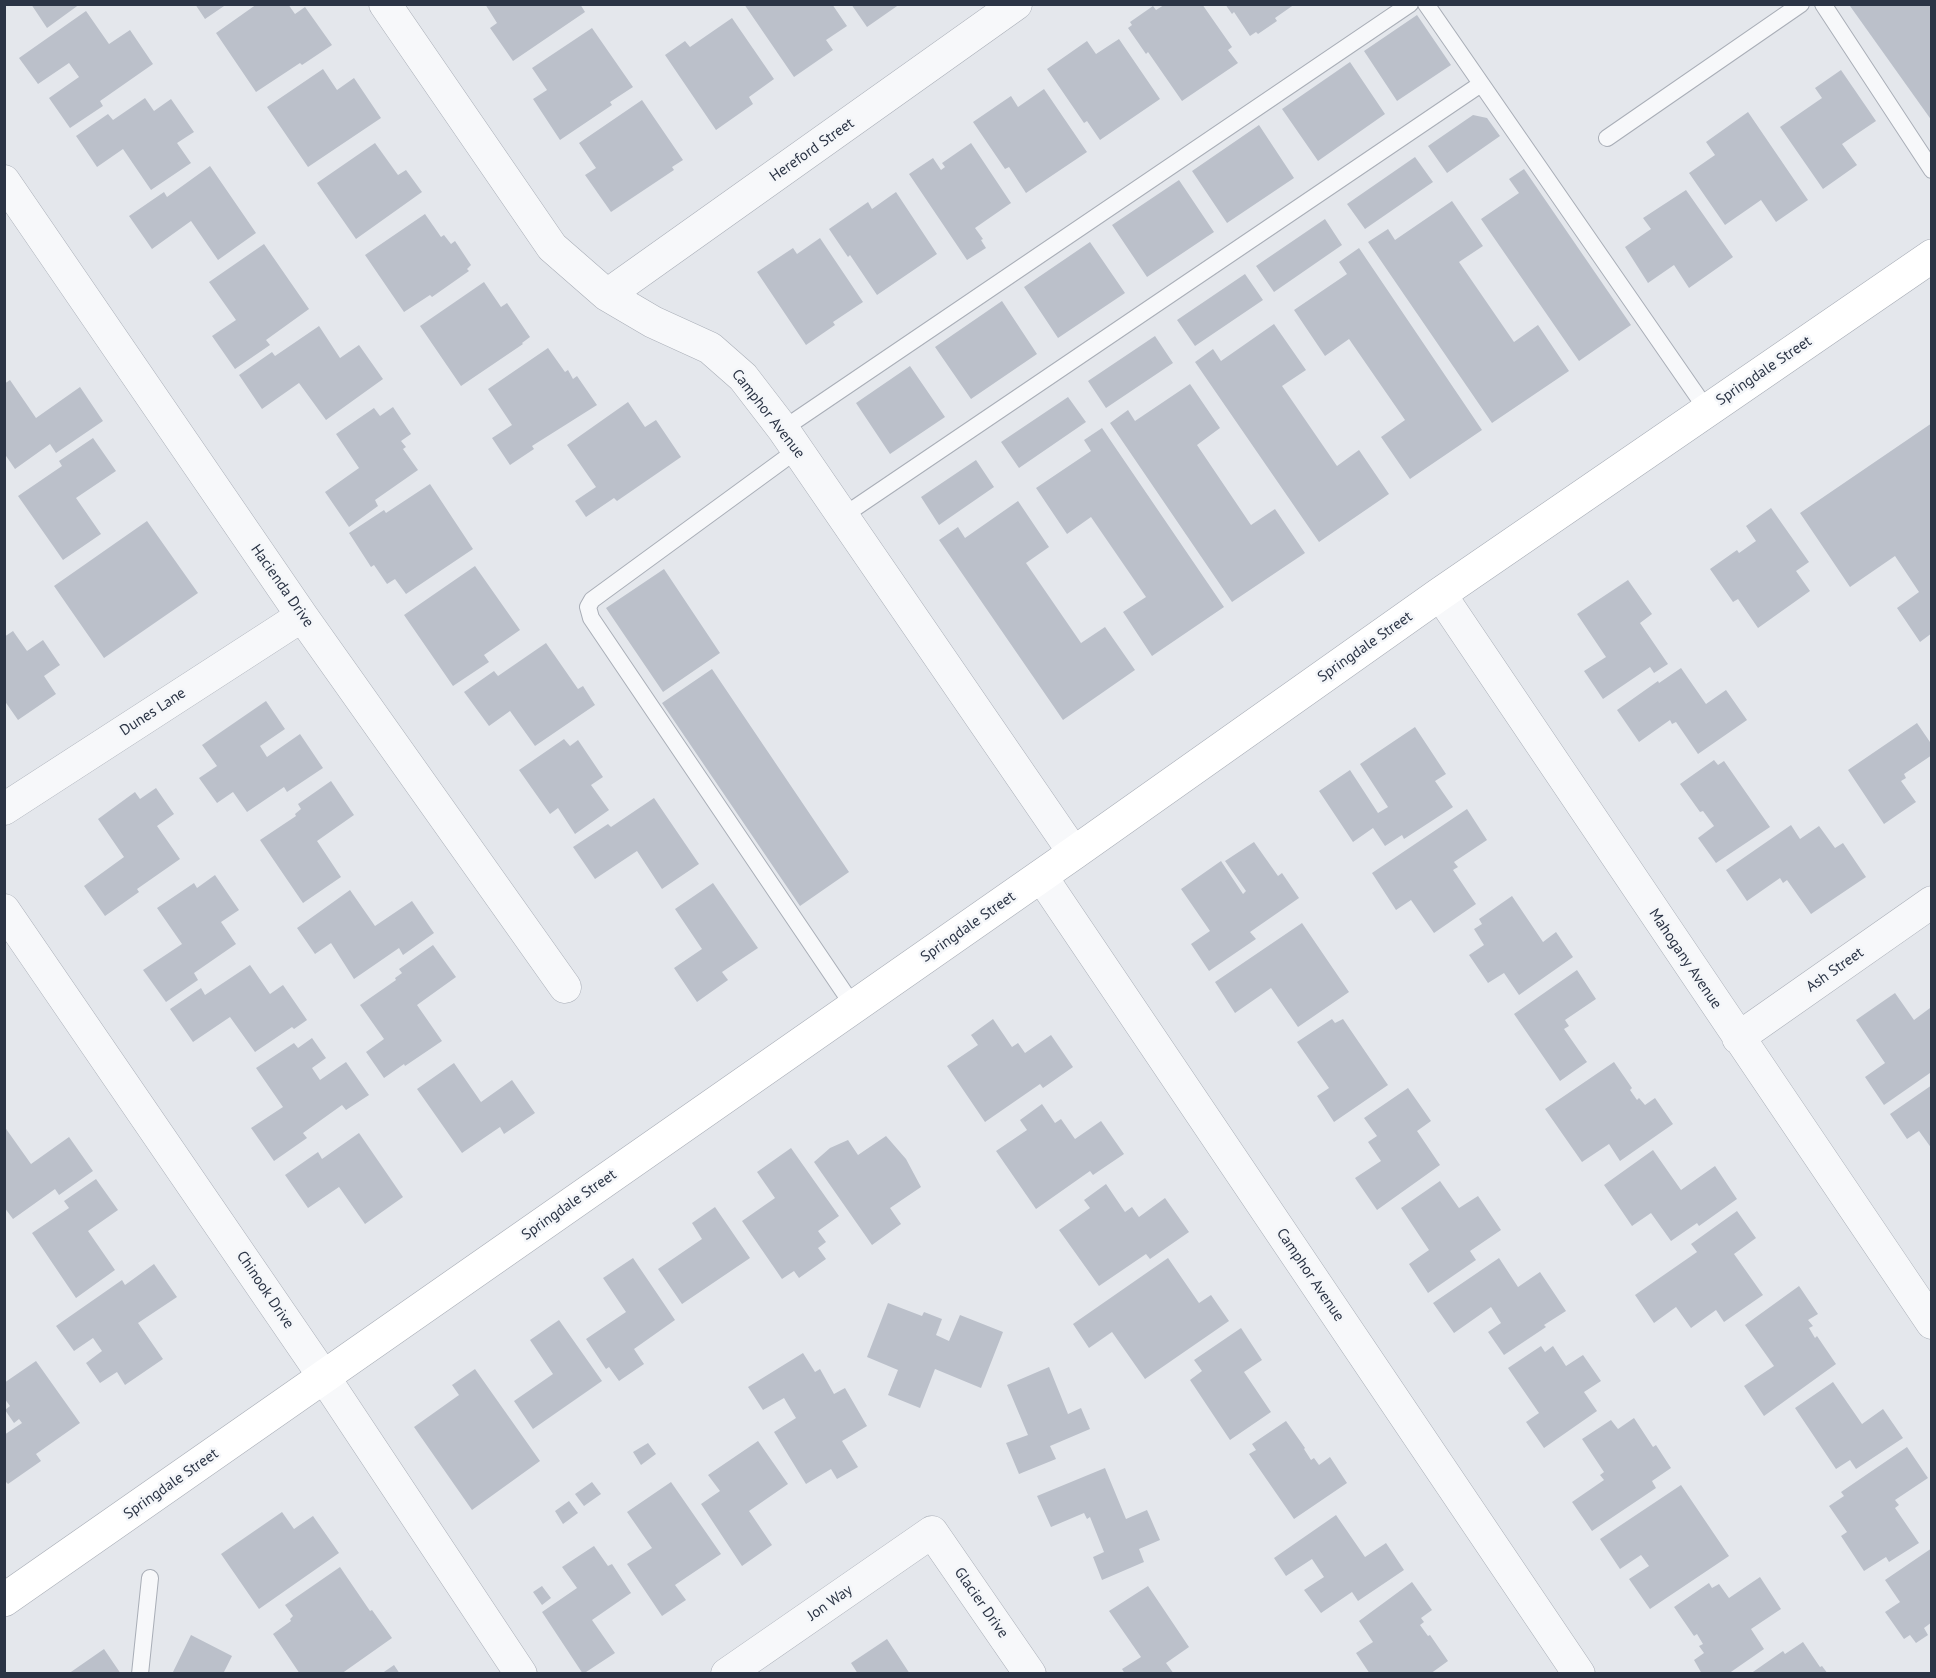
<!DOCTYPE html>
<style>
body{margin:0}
#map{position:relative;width:1936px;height:1678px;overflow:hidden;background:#e4e7ec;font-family:"PT Sans",sans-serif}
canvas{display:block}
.frame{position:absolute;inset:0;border:6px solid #2b3445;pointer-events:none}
</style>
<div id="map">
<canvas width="1936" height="1678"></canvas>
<div class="frame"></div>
</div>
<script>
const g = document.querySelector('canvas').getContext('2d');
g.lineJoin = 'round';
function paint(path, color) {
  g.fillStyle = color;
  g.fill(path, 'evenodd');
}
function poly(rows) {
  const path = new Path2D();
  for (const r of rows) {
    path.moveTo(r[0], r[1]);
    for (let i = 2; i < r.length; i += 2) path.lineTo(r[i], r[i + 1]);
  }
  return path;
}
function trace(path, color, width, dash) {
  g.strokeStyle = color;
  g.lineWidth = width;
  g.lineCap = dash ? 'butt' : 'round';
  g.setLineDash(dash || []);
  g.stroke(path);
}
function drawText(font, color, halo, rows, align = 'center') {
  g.font = font + ' "PT Sans",sans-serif';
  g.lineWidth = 5;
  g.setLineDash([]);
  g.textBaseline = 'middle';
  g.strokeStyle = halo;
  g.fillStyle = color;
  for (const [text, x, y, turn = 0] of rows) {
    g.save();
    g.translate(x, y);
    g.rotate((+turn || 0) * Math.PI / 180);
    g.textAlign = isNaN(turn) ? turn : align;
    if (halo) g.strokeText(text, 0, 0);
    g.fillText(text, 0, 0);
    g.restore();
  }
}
const building = poly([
 [31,4,80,4,47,28],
 [195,4,227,4,205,19],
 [257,4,288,4,295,14,305,7,332,45,302,65,300,63,256,92,216,33],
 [485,4,580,4,585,12,513,61,490,28,497,23],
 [744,4,832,4,847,26,826,40,833,50,794,77],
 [851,4,900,4,867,27],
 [1169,4,1202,4,1232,47,1228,50,1238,63,1182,101,1148,52,1146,54,1128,28,1132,25,1130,22,1153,6,1156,10,1164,5],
 [1225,4,1295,4,1275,18,1277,21,1258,34,1256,32,1250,36,1234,12,1232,14],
 [1852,4,1932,4,1932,121,1850,6],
 [86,11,109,44,130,30,153,64,100,101,103,106,70,128,49,98,79,77,69,63,38,84,19,58],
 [1417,15,1451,65,1397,101,1364,51],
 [732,18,774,79,749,97,753,104,716,130,665,55,685,41,690,47],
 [592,28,633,87,610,102,612,105,560,140,533,99,547,90,532,68],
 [1119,39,1160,99,1100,140,1087,121,1084,123,1047,69,1087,41,1096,54],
 [1350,62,1385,114,1318,161,1282,109],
 [323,69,337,90,354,78,381,118,308,167,267,107],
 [1841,70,1876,121,1842,144,1857,165,1823,189,1780,127,1822,98,1815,88],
 [1044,89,1087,152,1026,193,1009,167,1005,169,973,122,1011,96,1018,107],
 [145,98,154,111,171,99,194,132,177,143,191,163,151,190,123,149,97,167,76,136,108,114,113,120],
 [642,100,683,160,672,167,674,170,611,212,585,175,596,168,579,143],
 [1748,112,1808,200,1776,222,1761,200,1725,225,1689,173,1715,155,1706,142],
 [1473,115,1487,118,1500,136,1447,173,1428,146],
 [1259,125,1294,178,1227,223,1192,171],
 [375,143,398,175,406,170,422,192,356,239,317,183],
 [971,143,1011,203,975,228,983,239,981,240,986,248,967,260,909,174,933,158,941,170,945,167,942,163],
 [1415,157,1433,182,1365,229,1347,204],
 [210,166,256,233,218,260,191,221,152,249,129,216,164,192,167,197],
 [1524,169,1631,325,1579,361,1481,219,1519,193,1509,179],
 [1179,180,1214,232,1147,277,1112,225],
 [1686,190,1733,257,1689,288,1674,265,1648,283,1625,247,1651,229,1643,218],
 [896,192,937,254,877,295,850,255,848,257,829,229,868,202,872,209],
 [1452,201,1483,246,1459,262,1514,342,1538,325,1569,371,1492,423,1368,242,1388,229,1395,240],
 [425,214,441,237,444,235,451,244,455,241,471,265,467,269,469,271,432,297,430,295,404,312,365,255],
 [1325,219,1342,245,1274,292,1256,266],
 [820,238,863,302,833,322,835,325,806,345,757,272,793,248,797,254],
 [1090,242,1125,293,1058,338,1024,287],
 [264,244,309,309,266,340,270,345,235,369,212,336,236,320,209,282],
 [1359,248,1482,430,1410,479,1381,437,1405,420,1349,339,1325,356,1294,310,1347,274,1339,262],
 [1245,274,1263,300,1195,346,1177,320],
 [484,282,501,307,507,303,530,337,522,343,523,344,461,386,420,326],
 [1002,301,1037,354,971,399,935,347],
 [1274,324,1306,370,1282,386,1337,466,1359,450,1389,494,1319,542,1195,362,1213,349,1221,361],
 [319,326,340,358,359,345,383,379,326,420,299,383,262,409,239,375,272,352,275,356],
 [1155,336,1173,363,1106,408,1088,381],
 [548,348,565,372,568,370,573,379,577,376,597,405,532,446,534,449,510,465,492,438,512,425,488,389],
 [910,366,945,417,890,454,856,403],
 [10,380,36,418,80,387,103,421,56,453,50,444,15,469,4,453,4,384],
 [1190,384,1220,428,1197,445,1251,525,1275,509,1305,553,1232,602,1110,423,1128,410,1135,421],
 [1068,397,1086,422,1019,468,1001,442],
 [628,402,645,427,656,420,681,457,617,501,614,498,586,517,575,501,596,487,567,445],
 [393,407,411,434,401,441,406,447,403,449,418,470,375,500,378,506,349,527,325,492,359,468,336,434,374,408,380,416],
 [1932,423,1932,633,1920,642,1897,608,1919,592,1895,556,1850,587,1800,513],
 [1102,428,1224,607,1152,656,1123,612,1146,597,1091,517,1067,534,1036,488,1091,451,1084,440],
 [93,438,116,471,76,498,101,534,63,560,18,496,62,466,59,461],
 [976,460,994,487,939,525,921,497],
 [430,484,473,549,406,594,395,579,387,584,374,565,371,567,349,533,384,510,386,513],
 [1018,501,1049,547,1026,563,1081,643,1105,627,1135,670,1063,720,939,540,958,527,965,538],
 [1771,508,1809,562,1796,571,1810,591,1758,628,1738,599,1733,602,1710,569,1737,550,1739,553,1756,541,1746,526],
 [147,521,198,593,104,658,54,586],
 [475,566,520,630,484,655,489,662,453,686,404,615],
 [664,569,720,653,663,692,606,608],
 [1628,580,1652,614,1640,623,1668,664,1654,673,1650,667,1603,699,1584,671,1606,657,1577,614],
 [13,631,27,651,43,640,60,665,44,676,56,694,18,720,4,700,4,637],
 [546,643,578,689,583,686,595,705,535,746,510,711,489,726,464,692,494,671,498,676],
 [1681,668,1706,704,1726,690,1747,720,1698,754,1676,722,1672,724,1670,720,1639,742,1617,710,1658,681,1659,683],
 [712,669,849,872,800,906,662,703],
 [266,701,285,729,260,746,267,757,300,734,323,768,287,792,284,787,247,812,233,792,217,803,199,778,217,766,202,745],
 [1917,723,1932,745,1932,755,1904,774,1906,778,1901,781,1916,802,1884,824,1848,770],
 [1415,727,1446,774,1435,781,1453,807,1404,839,1402,835,1385,846,1373,828,1353,842,1319,791,1350,770,1378,813,1388,807,1360,764],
 [564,739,570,746,578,740,603,777,591,785,609,810,575,834,558,808,550,814,519,770],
 [1714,760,1718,765,1724,761,1770,827,1716,863,1698,838,1714,826,1703,811,1700,812,1680,784],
 [331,781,354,815,317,841,341,877,303,903,260,840,296,816,295,814,301,809,298,804],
 [156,788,174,814,157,826,180,859,137,889,139,892,105,916,84,886,124,857,98,819,135,792,140,799],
 [654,798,699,864,662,889,637,851,595,879,573,847,608,824,611,827],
 [1467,809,1487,840,1454,862,1458,867,1453,870,1476,904,1434,933,1411,900,1396,910,1372,873],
 [1791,825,1800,839,1819,826,1835,848,1843,843,1866,877,1811,914,1787,880,1783,883,1780,878,1747,901,1726,870],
 [1254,842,1278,876,1282,873,1299,898,1250,932,1256,939,1209,971,1191,944,1210,931,1181,889,1221,861,1243,894,1246,891,1225,861],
 [215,875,239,910,221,922,236,944,194,973,198,980,166,1002,143,970,182,944,157,908,194,883,197,888],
 [713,883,758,948,722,972,728,980,697,1002,674,968,702,949,675,909],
 [350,890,375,926,412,901,434,933,403,955,399,948,354,979,331,943,315,954,297,928],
 [1512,896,1543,942,1556,932,1573,957,1519,995,1504,973,1488,983,1469,955,1484,945,1474,929,1482,924,1479,919],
 [1302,923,1349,992,1298,1027,1271,988,1235,1013,1215,982],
 [433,945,456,977,417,1005,442,1041,405,1066,404,1064,384,1078,366,1052,384,1039,360,1005,396,980,395,978,402,973,399,969],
 [250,965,270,994,283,985,307,1020,294,1029,292,1027,255,1052,230,1017,193,1042,170,1009,201,988,205,995],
 [1577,970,1596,999,1565,1020,1569,1026,1564,1029,1587,1062,1560,1081,1514,1014],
 [1895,993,1914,1020,1930,1008,1932,1011,1932,1076,1930,1073,1884,1105,1865,1077,1885,1063,1856,1020],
 [993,1019,1012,1047,1018,1043,1025,1053,1051,1035,1073,1067,1043,1088,1040,1084,985,1122,947,1066,978,1045,971,1035],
 [1332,1019,1335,1023,1343,1019,1388,1085,1334,1122,1317,1096,1329,1088,1297,1042],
 [312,1038,326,1058,312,1068,320,1080,346,1062,369,1095,346,1110,342,1105,303,1133,307,1138,274,1161,251,1128,283,1107,256,1068,294,1043,298,1048],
 [1614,1062,1632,1088,1630,1090,1637,1100,1639,1098,1645,1105,1655,1098,1673,1124,1620,1161,1609,1144,1582,1162,1545,1109],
 [454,1063,481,1102,512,1080,535,1113,504,1134,500,1127,462,1153,417,1089],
 [1932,1085,1932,1149,1919,1131,1907,1139,1890,1114],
 [1408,1088,1431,1121,1417,1131,1440,1165,1377,1210,1355,1178,1381,1161,1368,1142,1377,1136,1364,1118],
 [1042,1104,1055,1123,1061,1119,1075,1139,1101,1121,1124,1154,1093,1175,1090,1171,1036,1209,996,1151,1027,1130,1020,1120],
 [4,1126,31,1164,69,1137,93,1171,59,1195,55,1189,13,1219,4,1207],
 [359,1133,403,1197,365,1224,339,1187,308,1208,285,1175,318,1152,322,1159],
 [886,1136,906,1159,921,1187,890,1208,901,1224,872,1245,814,1162,830,1148,848,1140,858,1155],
 [791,1148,839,1216,818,1231,826,1242,818,1248,826,1259,799,1278,794,1271,782,1279,742,1221,775,1198,757,1172],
 [1653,1150,1681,1190,1715,1166,1737,1199,1699,1226,1697,1223,1671,1241,1651,1213,1632,1226,1604,1185],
 [96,1179,118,1210,88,1231,115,1270,76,1298,32,1233,69,1208,64,1201],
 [1440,1181,1459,1208,1478,1196,1501,1230,1470,1251,1476,1260,1428,1293,1409,1264,1429,1250,1401,1208],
 [1106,1184,1125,1212,1132,1207,1139,1217,1165,1198,1189,1232,1150,1259,1146,1254,1099,1286,1059,1230,1090,1208,1084,1200],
 [715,1207,750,1258,682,1304,658,1269,702,1239,692,1223],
 [1737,1211,1756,1238,1734,1254,1763,1295,1724,1322,1716,1310,1691,1328,1676,1307,1654,1323,1635,1295,1697,1252,1691,1244],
 [633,1258,675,1320,634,1349,644,1364,619,1381,609,1367,606,1369,586,1339,626,1312,603,1278],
 [1168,1258,1199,1303,1211,1295,1229,1321,1145,1379,1112,1332,1089,1348,1073,1324],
 [1499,1258,1518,1287,1540,1272,1566,1311,1544,1325,1546,1327,1504,1355,1488,1332,1501,1323,1491,1307,1454,1333,1433,1303],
 [154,1264,177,1297,138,1323,163,1359,125,1385,117,1372,100,1383,86,1363,102,1351,93,1338,74,1351,56,1326,122,1280,125,1285],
 [1799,1286,1818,1314,1808,1320,1813,1326,1809,1328,1815,1338,1817,1336,1836,1364,1764,1416,1744,1386,1774,1366,1745,1325],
 [888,1303,922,1316,924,1312,942,1319,936,1335,949,1341,960,1315,1003,1332,981,1388,935,1369,920,1408,888,1395,898,1370,867,1357],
 [559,1320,602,1381,533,1429,514,1401,553,1374,530,1340],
 [1241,1328,1262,1360,1244,1372,1271,1412,1230,1440,1190,1380,1202,1371,1194,1360],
 [1541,1346,1545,1352,1553,1346,1566,1366,1583,1355,1601,1381,1584,1392,1597,1411,1544,1448,1526,1422,1539,1413,1508,1368],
 [803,1353,815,1372,820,1369,834,1394,845,1388,867,1426,842,1441,858,1467,837,1479,831,1469,806,1484,774,1432,796,1418,784,1398,763,1410,748,1387],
 [36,1361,80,1423,36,1454,41,1461,8,1484,4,1480,4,1435,22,1423,19,1419,14,1423,5,1410,10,1406,4,1398,4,1383],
 [1049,1367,1068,1414,1081,1408,1090,1429,1050,1446,1056,1459,1019,1474,1006,1443,1028,1435,1007,1385],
 [475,1369,540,1461,472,1510,414,1427,459,1395,452,1385],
 [1833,1382,1862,1424,1883,1409,1903,1438,1856,1469,1850,1460,1836,1469,1795,1408],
 [1634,1418,1653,1447,1656,1445,1671,1468,1652,1481,1656,1488,1592,1531,1572,1502,1604,1480,1600,1475,1604,1472,1582,1439,1611,1420,1618,1429],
 [1286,1421,1305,1448,1304,1449,1311,1460,1314,1458,1319,1465,1330,1457,1347,1483,1294,1519,1249,1454,1256,1450,1252,1444],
 [758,1441,788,1484,749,1511,772,1545,742,1566,701,1504,720,1491,708,1475],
 [648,1443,656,1454,641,1465,633,1452],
 [1907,1447,1928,1478,1895,1500,1899,1505,1895,1508,1919,1543,1889,1562,1886,1557,1864,1571,1841,1536,1847,1532,1829,1506,1844,1496,1841,1492],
 [1105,1468,1126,1519,1147,1510,1160,1540,1139,1549,1144,1562,1102,1580,1093,1557,1104,1552,1090,1517,1087,1519,1084,1513,1051,1527,1037,1496],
 [592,1482,601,1494,584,1506,575,1494],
 [671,1482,721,1554,675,1585,686,1600,662,1616,627,1564,652,1548,627,1512],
 [1681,1485,1729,1556,1650,1609,1629,1579,1649,1566,1641,1555,1620,1569,1600,1539],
 [569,1501,578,1513,563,1524,555,1511],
 [282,1512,294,1529,313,1516,339,1553,259,1609,221,1554],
 [1336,1515,1365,1557,1386,1543,1404,1570,1358,1601,1352,1592,1321,1613,1304,1590,1324,1577,1312,1559,1286,1576,1274,1558],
 [594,1546,608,1566,612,1564,631,1593,592,1620,615,1653,583,1674,542,1612,577,1588,562,1567],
 [1932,1548,1932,1622,1924,1628,1928,1635,1916,1643,1910,1635,1904,1639,1885,1612,1900,1602,1885,1580],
 [340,1567,370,1611,372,1610,392,1638,341,1674,300,1674,273,1634,291,1621,290,1619,293,1616,285,1605],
 [1760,1577,1781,1609,1751,1629,1764,1649,1728,1674,1702,1674,1694,1660,1704,1653,1699,1646,1703,1644,1697,1634,1694,1636,1674,1607,1709,1583,1712,1588,1719,1584,1729,1598],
 [1412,1582,1432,1610,1421,1618,1424,1622,1420,1625,1428,1636,1430,1635,1448,1661,1430,1674,1370,1674,1356,1653,1373,1642,1359,1621],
 [542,1586,551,1598,542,1605,533,1592],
 [1148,1586,1189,1647,1166,1663,1174,1674,1125,1674,1122,1669,1141,1657,1109,1611],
 [191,1635,232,1656,223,1674,172,1674],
 [887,1639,910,1674,858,1674,851,1663],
 [1803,1642,1820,1667,1822,1666,1828,1674,1750,1674,1783,1651,1785,1654],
 [104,1649,121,1674,68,1674],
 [394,1665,400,1674,381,1674]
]);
const service = poly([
 [1426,4,1707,410],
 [1823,4,1932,170],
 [1607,138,1801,4],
 [783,429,1410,4],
 [797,450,592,600,588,607,591,618,854,1007],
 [843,516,1481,84],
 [140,1674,150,1578]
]);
const minor = poly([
 [385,4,552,247,607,295,653,322,710,348,743,377,783,429,1074,853],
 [4,181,302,616,565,987],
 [607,295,1016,4],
 [1440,594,1932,1323],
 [4,809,302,616],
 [1041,876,1579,1674],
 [4,910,324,1377,521,1674],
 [1738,1038,1932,902],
 [727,1674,932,1532,1030,1674]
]);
const secondary = poly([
 [4,1600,1074,853,1440,594,1932,256]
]);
const streetNames = [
 ["Hereford Street",812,150,-35],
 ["Springdale Street",1764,371,-34],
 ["Camphor Avenue",768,414,52],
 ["Hacienda Drive",282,586,55],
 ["Springdale Street",1365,647,-35],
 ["Dunes Lane",153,712,-33],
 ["Springdale Street",968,927,-35],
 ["Mahogany Avenue",1685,959,56],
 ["Ash Street",1835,970,-35],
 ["Springdale Street",569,1205,-35],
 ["Camphor Avenue",1310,1275,56],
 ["Chinook Drive",265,1290,56],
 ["Springdale Street",171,1484,-35],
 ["Jon Way",830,1603,-35],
 ["Glacier Drive",981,1603,55]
];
paint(building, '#bbc0ca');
trace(service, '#a9aeb7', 18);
trace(minor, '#a9aeb7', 33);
trace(secondary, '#a9aeb7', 34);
trace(service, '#f7f8fa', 16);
trace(minor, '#f7f8fa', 32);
trace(secondary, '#fff', 33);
drawText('15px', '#2b3445', '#f4f6f9', streetNames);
</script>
